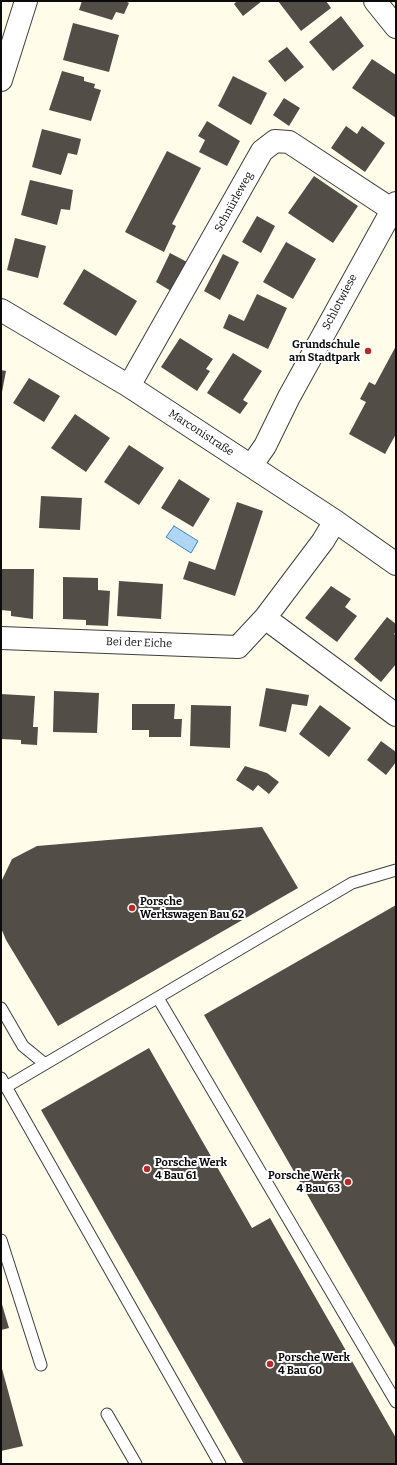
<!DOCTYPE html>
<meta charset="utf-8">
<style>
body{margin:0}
#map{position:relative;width:397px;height:1465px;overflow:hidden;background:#fffce9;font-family:Bitter,serif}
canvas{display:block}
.frame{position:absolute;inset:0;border:2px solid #0b0b0b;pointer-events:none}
</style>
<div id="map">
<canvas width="397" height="1465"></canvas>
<div class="frame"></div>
</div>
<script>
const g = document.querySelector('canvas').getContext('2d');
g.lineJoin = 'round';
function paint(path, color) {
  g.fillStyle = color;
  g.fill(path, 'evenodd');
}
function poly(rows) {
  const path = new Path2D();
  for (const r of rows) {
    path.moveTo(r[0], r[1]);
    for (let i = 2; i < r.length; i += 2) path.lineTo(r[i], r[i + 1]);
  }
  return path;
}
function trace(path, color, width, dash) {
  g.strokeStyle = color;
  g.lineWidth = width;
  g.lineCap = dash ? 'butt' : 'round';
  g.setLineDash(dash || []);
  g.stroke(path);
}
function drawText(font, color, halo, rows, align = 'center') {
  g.font = font + ' Bitter,serif';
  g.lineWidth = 4;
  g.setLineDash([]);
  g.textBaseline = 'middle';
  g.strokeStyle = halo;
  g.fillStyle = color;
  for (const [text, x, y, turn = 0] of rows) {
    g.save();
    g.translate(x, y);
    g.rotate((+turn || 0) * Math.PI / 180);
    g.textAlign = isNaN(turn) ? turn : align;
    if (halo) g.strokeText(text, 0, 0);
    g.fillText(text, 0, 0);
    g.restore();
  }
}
const water = poly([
 [174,526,198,541,191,553,166,537,174,526]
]);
const building = poly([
 [82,1,125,1,129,3,124,14,116,12,112,20,79,10],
 [237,1,262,1,243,16,234,4],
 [278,1,326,1,331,8,301,31],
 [341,16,364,46,333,71,309,42],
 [73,23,119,35,109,72,63,60],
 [287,47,304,67,285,82,268,61],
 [372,59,396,75,396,118,352,88],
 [62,71,84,77,84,81,95,84,94,88,101,90,91,121,49,110],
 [233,76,267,93,251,125,218,106],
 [284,98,300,108,289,126,273,115],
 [207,121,240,141,227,166,199,152,205,140,198,136],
 [346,126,357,134,362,126,385,143,365,172,331,148],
 [42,129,81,139,77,155,68,153,61,175,32,167],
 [167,151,201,168,172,224,176,226,164,252,125,232],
 [314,176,358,206,333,243,288,213],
 [30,180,73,190,70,210,61,209,57,225,21,215],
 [257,216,275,226,261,253,242,242],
 [15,238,46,246,38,278,7,270],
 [286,242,316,259,293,299,263,282],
 [170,253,187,262,171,291,156,282],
 [223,254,239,262,220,300,204,291],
 [84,269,137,301,116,336,63,304],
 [257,294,287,308,268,349,223,328,229,314,244,321],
 [180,338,213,359,206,369,210,371,197,391,161,367],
 [396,346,396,434,385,454,349,434,366,402,360,399,369,382,375,385],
 [233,353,262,371,243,400,248,403,240,414,207,393],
 [1,370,6,371,2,392,1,392],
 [29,378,60,396,44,422,13,403],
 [75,414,110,438,86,472,51,448],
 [129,445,164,468,139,505,104,482],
 [179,479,210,499,193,527,161,508],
 [41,496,82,498,80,530,39,528],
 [237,502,263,511,235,596,183,579,189,561,215,570],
 [1,569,34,569,33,619,11,616,11,611,1,610],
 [63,577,98,578,98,590,110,591,108,626,86,625,86,620,63,619],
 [119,581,163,584,161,619,117,616],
 [331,586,351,599,345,607,357,616,337,642,305,618],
 [387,617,396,624,396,632,394,634,396,635,396,664,381,682,354,659],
 [266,688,309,695,307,706,292,704,286,732,259,726],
 [54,691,99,693,97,733,53,732],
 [1,694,35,696,33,727,38,727,37,745,21,744,21,740,1,739],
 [132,704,175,704,174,719,182,719,181,737,149,737,149,730,132,730],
 [191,705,231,706,230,748,190,746],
 [320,705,351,728,329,757,299,734],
 [381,741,396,752,396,762,386,775,367,760],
 [245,766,267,773,279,782,269,794,258,785,253,791,236,780],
 [262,827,298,888,58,1026,6,940,1,928,1,882,12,859,37,846],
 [396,905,396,1349,204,1015],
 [149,1048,252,1228,270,1218,396,1438,396,1464,244,1464,41,1110],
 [1,1301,9,1328,1,1330],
 [1,1365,23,1446,1,1451]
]);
const service = poly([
 [158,998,396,1402],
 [1,1008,23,1046,45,1064],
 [1,1078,220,1464],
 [6,1087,352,883,396,870],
 [1,1240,41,1365],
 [107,1414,136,1464]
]);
const minor = poly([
 [375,1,396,27],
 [1,80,26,1],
 [1,310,129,386,335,521,396,564],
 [129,386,262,151,275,141,289,142,391,209],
 [251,466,265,446,289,397,396,203],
 [265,618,396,715],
 [1,638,238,647,265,618,323,541,335,521]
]);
const markers = [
 [368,351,4,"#b72a26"],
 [132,908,4,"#b72a26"],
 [147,1169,4,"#b72a26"],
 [348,1182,4,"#b72a26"],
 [270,1364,4,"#b72a26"]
];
const streetNames = [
 ["Schnürleweg",234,202,-61],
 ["Schlotwiese",340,302,-62],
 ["Marconistraße",201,433,33],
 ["Bei der Eiche",139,643,2]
];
const poiNames = [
 ["Grundschule",360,345,"right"],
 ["am Stadtpark",360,358,"right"],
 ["Porsche",140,902],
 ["Werkswagen Bau 62",140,915],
 ["Porsche Werk",155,1163],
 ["4 Bau 61",155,1176],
 ["Porsche Werk",340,1176,"right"],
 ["4 Bau 63",340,1189,"right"],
 ["Porsche Werk",278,1358],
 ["4 Bau 60",278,1371]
];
paint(water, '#afd6f5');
trace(water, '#3785ca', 1);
paint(building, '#534d47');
trace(service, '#3e3e3e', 13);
trace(minor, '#3e3e3e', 24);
trace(service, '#fff', 11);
trace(minor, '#fff', 22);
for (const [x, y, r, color] of markers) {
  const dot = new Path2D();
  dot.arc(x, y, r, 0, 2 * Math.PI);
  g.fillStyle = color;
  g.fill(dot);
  trace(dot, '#fff', 1.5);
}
drawText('11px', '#0b0b0b', '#fff', streetNames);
drawText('bold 11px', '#0b0b0b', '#fff', poiNames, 'left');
</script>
